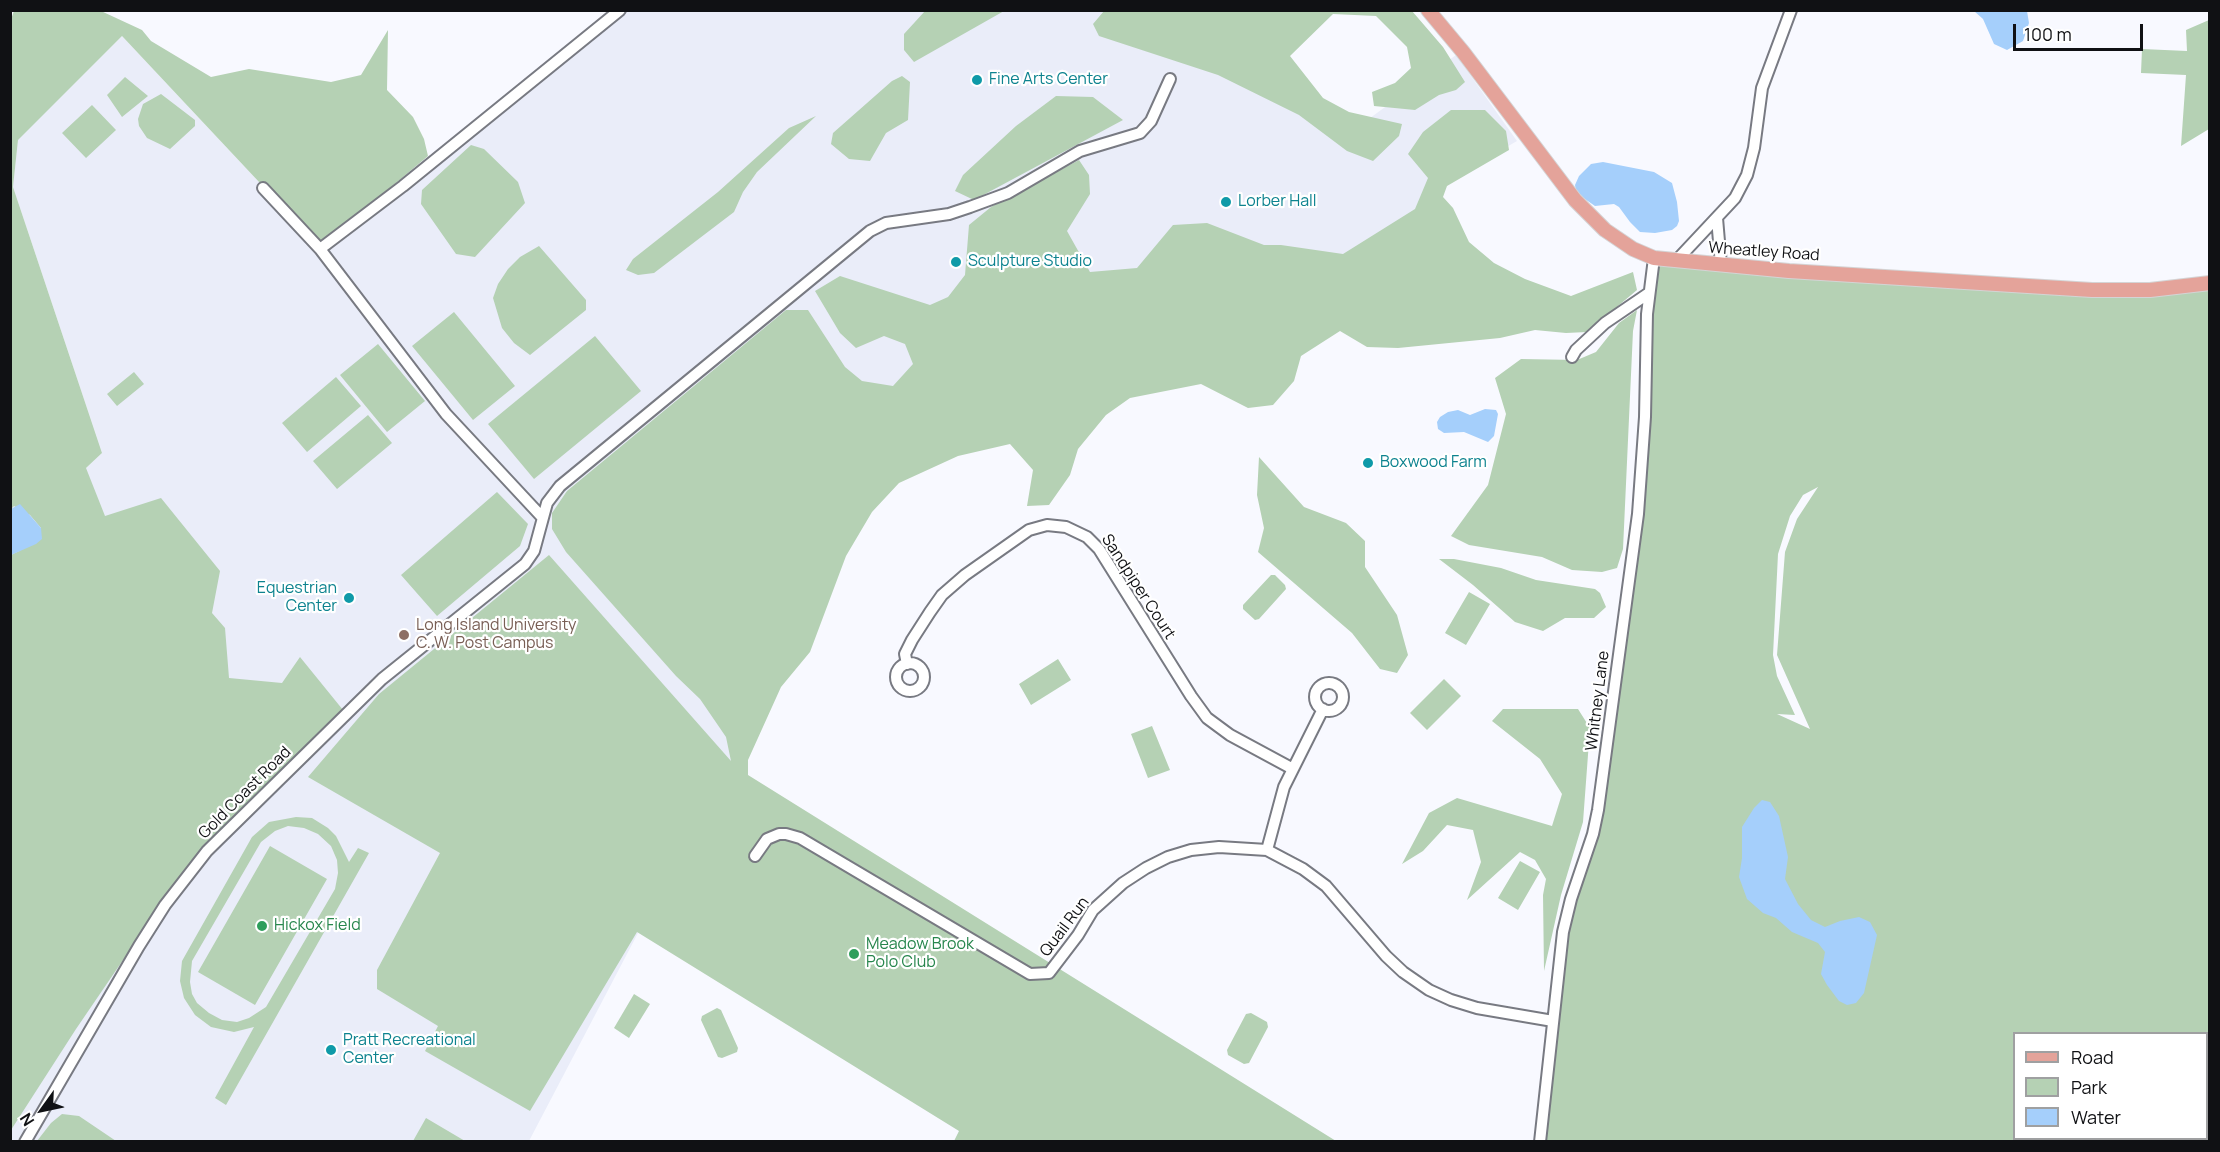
<!DOCTYPE html>
<style>
body{margin:0}
#map{position:relative;width:2220px;height:1152px;overflow:hidden;background:#f8f9ff;font-family:Manrope,sans-serif}
canvas{display:block}
.frame{position:absolute;inset:0;border:12px solid #101114;pointer-events:none}
.legend{position:absolute;left:2013px;top:1032px;width:195px;height:108px;box-sizing:border-box;background:#fff;border:2px solid #9fa0a1;margin:0;padding:8px 10px;list-style:none;font-size:18px;color:#101114}
.legend li{display:flex;align-items:center;gap:12px;height:30px}
.legend b{width:30px;border:2px solid #9fa0a1}
.north{position:absolute;left:12px;top:1080px;width:60px;height:60px;-webkit-text-stroke:4px #fff;paint-order:stroke;rotate:237deg;font-size:16px;font-weight:700;line-height:24px;text-align:center;color:#101114}
.north::after{content:'';display:block;margin:auto;width:21px;height:27px;background:#101114;clip-path:polygon(50% 0,100% 100%,50% 72%,0 100%)}
.scale{position:absolute;left:2013px;top:24px;width:130px;height:27px;box-sizing:border-box;border:3px solid #101114;border-top:0;padding-left:8px;font-size:18px;line-height:21px;white-space:nowrap;color:#101114;-webkit-text-stroke:4px #fff;paint-order:stroke}
</style>
<div id="map">
<canvas width="2220" height="1152"></canvas>
<div class="frame"></div>
<ul class="legend">
<li><b style="height:8px;background:#e4a39a"></b>Road</li>
<li><b style="height:16px;background:#b5d1b4"></b>Park</li>
<li><b style="height:16px;background:#a5cffb"></b>Water</li>
</ul>
<div class="north">N</div>
<div class="scale">100 m</div>
</div>
<script>
const g = document.querySelector('canvas').getContext('2d');
g.lineJoin = 'round';
function paint(path, color) {
  g.fillStyle = color;
  g.fill(path, 'evenodd');
}
function poly(rows) {
  const path = new Path2D();
  for (const r of rows) {
    if (r.length === 3) {
      path.moveTo(r[0] + r[2], r[1]);
      path.arc(r[0], r[1], r[2], 0, 2 * Math.PI);
      continue;
    }
    path.moveTo(r[0], r[1]);
    for (let i = 2; i < r.length; i += 2) path.lineTo(r[i], r[i + 1]);
  }
  return path;
}
function trace(path, color, width, dash) {
  g.strokeStyle = color;
  g.lineWidth = width;
  g.lineCap = dash ? 'butt' : 'round';
  g.setLineDash(dash || []);
  g.stroke(path);
}
function drawText(font, color, halo, rows, align = 'center') {
  g.font = font + ' Manrope,sans-serif';
  g.lineWidth = 4.5;
  g.setLineDash([]);
  g.textBaseline = 'middle';
  g.strokeStyle = halo;
  g.fillStyle = color;
  for (const [text, x, y, turn = 0] of rows) {
    g.save();
    g.translate(x, y);
    g.rotate((+turn || 0) * Math.PI / 180);
    g.textAlign = isNaN(turn) ? turn : align;
    if (halo) g.strokeText(text, 0, 0);
    g.fillText(text, 0, 0);
    g.restore();
  }
}
const built = poly([
 [620,11,1313,11,1261,54,1351,132,1456,55,1517,141,1429,192,1474,280,879,457,736,767,638,933,529,1141,11,1141,10,493,49,503,102,453,13,187,18,139,122,36,320,247,324,254]
]);
const green = poly([
 [14,11,101,11,142,30,151,41,211,77,249,69,331,82,361,75,388,30,387,90,413,117,424,139,428,156,320,247,122,36,18,140,13,187,102,453,86,468,105,516,161,498,220,571,212,613,225,628,229,678,282,683,300,657,343,710,226,825,136,941,76,1029,11,1130,11,555,21,550,41,528,30,515,14,506,11,509,10,22],
 [925,11,925,10,1004,11,914,62,904,50,904,34],
 [1104,11,1412,11,1443,47,1465,82,1456,90,1439,95,1415,110,1374,106,1372,92,1395,83,1411,68,1407,47,1376,16,1333,14,1290,56,1323,98,1349,112,1402,124,1399,136,1373,161,1347,151,1299,115,1218,75,1099,36,1093,24],
 [2209,20,2209,129,2181,146,2186,75,2141,73,2142,49,2187,51,2186,30],
 [902,76,910,82,908,120,886,133,870,161,849,159,831,144,833,133,892,81],
 [125,77,148,96,122,117,107,95],
 [161,94,195,120,195,126,170,149,147,138,139,126,138,119,143,104],
 [1056,96,1093,97,1123,120,974,200,955,191,963,175,1016,126],
 [92,105,116,130,86,158,62,133],
 [1451,110,1485,110,1506,131,1509,150,1447,186,1443,197,1453,208,1469,242,1494,263,1525,279,1571,296,1633,272,1637,290,1587,332,1566,333,1535,330,1500,338,1398,348,1367,347,1340,331,1301,356,1294,381,1273,405,1248,408,1201,384,1130,398,1106,415,1078,449,1070,475,1049,505,1027,506,1033,470,1010,444,958,456,899,483,872,512,846,556,810,652,781,687,748,760,748,775,1336,1141,954,1141,959,1131,637,932,530,1111,425,1051,438,1026,377,989,377,970,440,853,308,777,379,694,549,555,731,761,726,737,700,699,676,676,566,552,552,529,552,513,567,491,786,310,808,310,845,367,862,381,893,386,913,364,905,344,884,336,856,348,840,333,815,291,840,276,930,305,948,297,965,275,969,225,991,207,1079,160,1089,175,1090,194,1067,231,1090,272,1137,268,1173,225,1207,223,1264,245,1281,245,1343,254,1415,209,1428,178,1408,154,1423,132],
 [816,116,757,172,743,192,734,212,654,273,638,275,626,270,633,259,718,192,789,128],
 [471,145,484,149,518,182,525,203,475,257,456,254,421,204,422,190],
 [539,246,586,300,586,310,530,355,514,343,502,328,493,298,498,284,508,269,520,257],
 [1654,258,2092,290,2209,283,2209,1141,1540,1142,1563,932,1593,834,1638,514],
 [1818,487,1797,519,1785,552,1777,655,1810,729,1777,714,1795,715,1777,676,1773,655,1778,554,1790,516,1803,495],
 [2014,1034,2206,1034,2206,1138,2014,1138],
 [1637,310,1633,331,1623,549,1617,568,1602,572,1572,570,1542,557,1469,545,1451,536,1488,485,1506,414,1495,378,1521,359,1577,360,1596,352,1619,323],
 [454,312,515,386,473,420,412,346],
 [595,336,641,391,534,479,488,424],
 [378,344,425,401,387,432,340,375],
 [134,372,144,384,117,406,107,394],
 [336,377,361,406,307,452,282,423],
 [368,415,392,443,337,489,313,461],
 [1259,457,1304,507,1346,523,1365,541,1365,567,1397,615,1408,655,1397,673,1380,669,1352,633,1258,552,1264,528,1257,495],
 [497,492,528,524,520,546,437,616,401,575],
 [1439,559,1454,559,1501,568,1536,580,1595,589,1600,593,1606,607,1594,618,1565,618,1543,631,1515,622,1473,585],
 [1271,575,1275,575,1285,585,1286,589,1259,619,1255,620,1243,609,1243,605],
 [1469,592,1490,604,1466,645,1445,633],
 [1058,659,1071,680,1031,705,1019,684],
 [1444,679,1461,696,1427,730,1410,713],
 [1503,709,1578,709,1590,728,1583,822,1561,895,1544,971,1543,895,1546,879,1535,860,1520,852,1467,900,1481,862,1473,830,1447,825,1423,851,1402,864,1429,813,1457,798,1552,826,1562,794,1540,759,1492,721],
 [1152,726,1170,770,1148,778,1131,734],
 [296,817,312,818,328,828,336,836,349,862,358,848,369,853,226,1105,215,1098,254,1027,234,1032,211,1027,195,1015,184,998,180,981,182,961,252,837,269,822],
 [288,826,304,828,318,834,331,846,337,860,338,873,335,889,266,1007,249,1018,237,1022,222,1020,209,1013,197,1003,192,994,190,982,192,961,261,842,275,831],
 [270,846,327,879,255,1005,198,972],
 [1520,861,1540,872,1518,910,1498,898],
 [634,994,650,1004,629,1038,614,1028],
 [717,1008,721,1010,738,1048,737,1052,722,1058,718,1057,701,1020,702,1016],
 [1251,1013,1267,1022,1268,1027,1249,1063,1244,1064,1228,1055,1227,1050,1246,1014],
 [62,1114,79,1116,116,1141,37,1141,51,1123],
 [426,1118,465,1141,413,1141]
]);
const water = poly([
 [1974,11,2027,11,2029,23,2023,41,2007,50,1994,44,1983,19],
 [1603,162,1654,172,1672,183,1677,202,1679,221,1677,226,1672,230,1655,233,1640,232,1630,222,1619,207,1614,204,1595,206,1582,197,1576,191,1575,185,1579,176,1591,164],
 [1485,409,1496,410,1498,414,1494,436,1488,442,1464,432,1444,433,1438,429,1437,422,1440,417,1448,412,1458,410,1470,415],
 [20,504,41,528,42,539,36,544,11,555,11,509],
 [1762,800,1770,802,1779,816,1788,857,1785,879,1798,904,1811,920,1825,927,1840,921,1859,917,1870,922,1877,935,1864,993,1856,1003,1847,1005,1839,1001,1827,985,1821,974,1825,952,1818,943,1792,932,1776,918,1763,913,1747,899,1739,877,1742,858,1742,827,1754,808]
]);
const minor = poly([
 [263,188,320,249,446,414,542,517],
 [1717,218,1721,265],
 [320,249,403,186,620,10],
 [1676,261,1735,198,1747,175,1754,148,1762,88,1791,10],
 [1572,357,1576,350,1605,323,1649,293],
 [910,677,14],
 [907,664,905,654,912,640,930,612,942,595,965,575,1029,530,1047,525,1066,527,1087,537,1099,549,1191,696,1207,718,1230,735,1293,769],
 [1329,697,14],
 [1267,850,1284,787,1323,709],
 [755,856,767,839,779,834,786,834,800,838,1030,974,1049,973,1078,935,1093,910,1123,883,1146,868,1168,857,1191,850,1219,847,1267,850,1303,869,1326,886,1386,956,1403,972,1429,990,1451,1000,1477,1008,1553,1021],
 [25,1142,139,946,165,905,207,851,382,679,525,564,534,551,547,503,560,486,870,231,886,223,949,214,970,207,1008,193,1080,151,1140,133,1151,121,1170,79],
 [1540,1142,1563,932,1571,899,1593,834,1598,810,1638,514,1645,417,1647,314,1654,258]
]);
const major = poly([
 [1428,10,1463,52,1575,200,1605,230,1633,249,1654,258,1789,271,2092,290,2150,290,2210,283]
]);
const markers = [
 [977,80,6,"#0f9aa8"],
 [1226,202,6,"#0f9aa8"],
 [956,262,6,"#0f9aa8"],
 [1368,463,6,"#0f9aa8"],
 [349,598,6,"#0f9aa8"],
 [404,635,6,"#8d6e63"],
 [262,926,6,"#2e9e5b"],
 [854,954,6,"#2e9e5b"],
 [331,1050,6,"#0f9aa8"]
];
const cultureNames = [
 ["Fine Arts Center",989,80],
 ["Lorber Hall",1238,202],
 ["Sculpture Studio",968,262],
 ["Boxwood Farm",1380,463],
 ["Equestrian",337,589,"right"],
 ["Center",337,607,"right"],
 ["Pratt Recreational",343,1041],
 ["Center",343,1059]
];
const streetNames = [
 ["Wheatley Road",1764,252,4],
 ["Sandpiper Court",1138,587,57],
 ["Whitney Lane",1598,701,-83],
 ["Gold Coast Road",245,793,-45],
 ["Quail Run",1065,927,-53]
];
const educationNames = [
 ["Long Island University",416,626],
 ["C. W. Post Campus",416,644]
];
const leisureNames = [
 ["Hickox Field",274,926],
 ["Meadow Brook",866,945],
 ["Polo Club",866,963]
];
paint(built, '#eaedf9');
paint(green, '#b5d1b4');
paint(water, '#a5cffb');
trace(minor, '#787a82', 14);
trace(major, '#d4d4d5', 16);
trace(minor, '#fff', 10);
trace(major, '#e4a39a', 14);
for (const [x, y, r, color] of markers) {
  const dot = new Path2D();
  dot.arc(x, y, r, 0, 2 * Math.PI);
  g.fillStyle = color;
  g.fill(dot);
  trace(dot, '#fff', 2);
}
drawText('16px', '#0d838f', '#fff', cultureNames, 'left');
drawText('16px', '#101114', '#fff', streetNames);
drawText('16px', '#785e54', '#fff', educationNames, 'left');
drawText('16px', '#27864d', '#fff', leisureNames, 'left');
</script>
